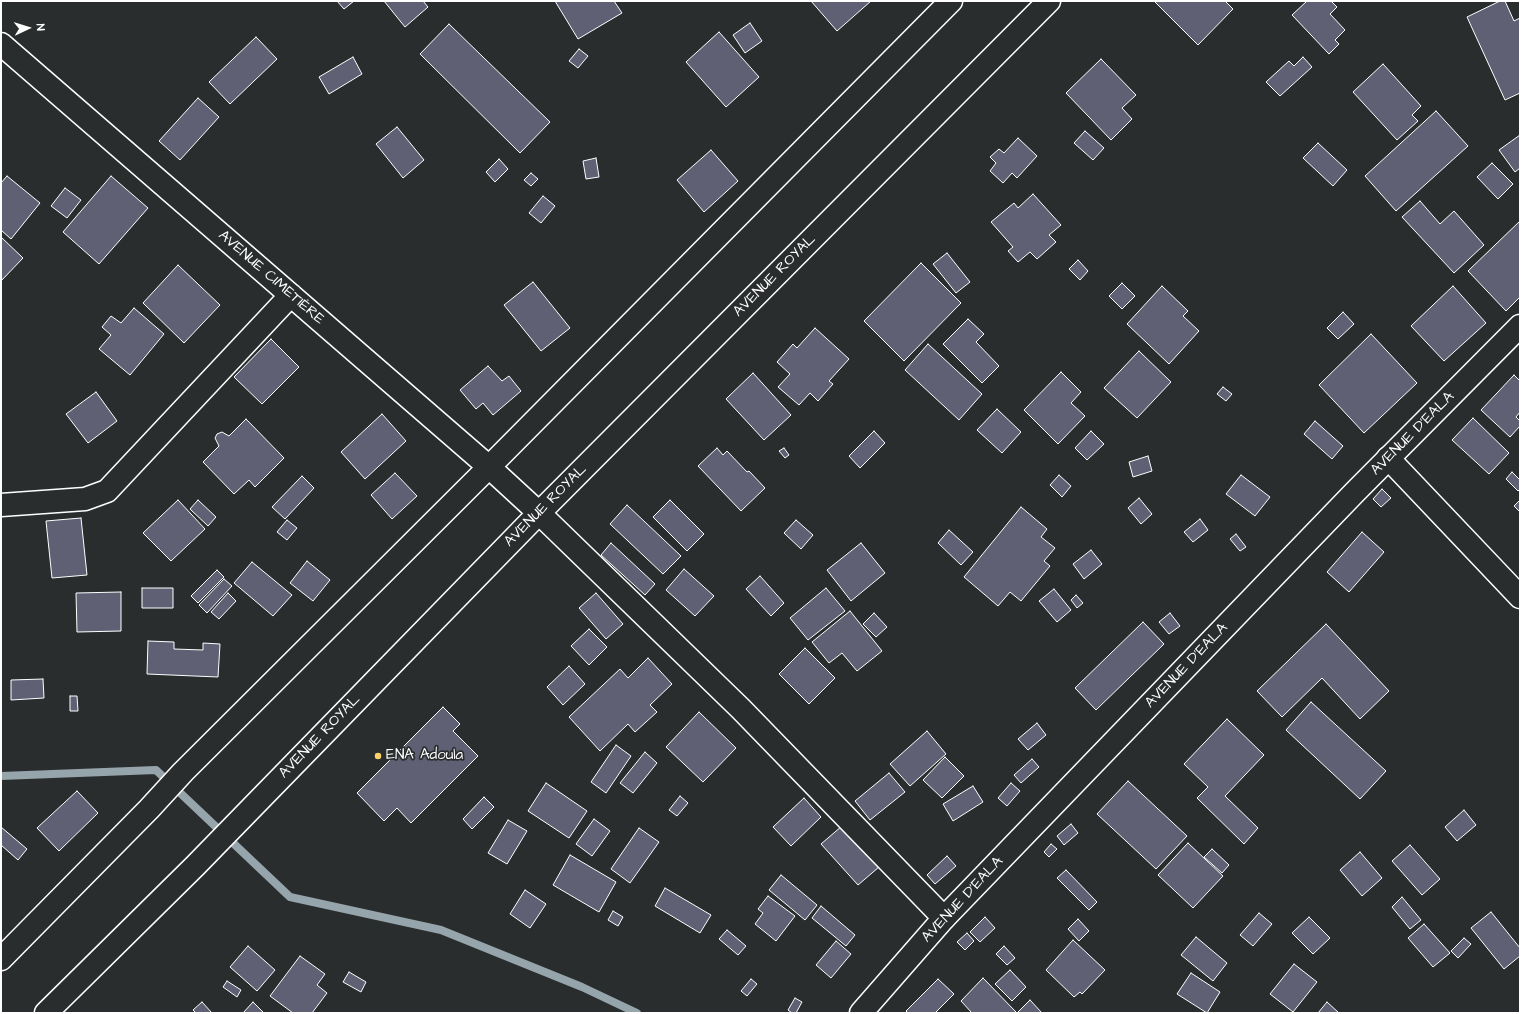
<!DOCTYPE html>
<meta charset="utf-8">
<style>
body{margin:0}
#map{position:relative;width:1521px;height:1014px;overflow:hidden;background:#2a2d2e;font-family:"Architects Daughter",sans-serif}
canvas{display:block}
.frame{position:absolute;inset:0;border:2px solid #fff;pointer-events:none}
.north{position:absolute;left:8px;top:8px;width:40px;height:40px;-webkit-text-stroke:3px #2a2d2e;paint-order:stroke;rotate:86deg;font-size:11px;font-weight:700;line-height:16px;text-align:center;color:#fff}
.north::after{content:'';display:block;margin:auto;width:14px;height:18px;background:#fff;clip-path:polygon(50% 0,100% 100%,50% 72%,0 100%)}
</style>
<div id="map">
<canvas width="1521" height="1014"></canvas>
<div class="frame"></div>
<div class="north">N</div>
</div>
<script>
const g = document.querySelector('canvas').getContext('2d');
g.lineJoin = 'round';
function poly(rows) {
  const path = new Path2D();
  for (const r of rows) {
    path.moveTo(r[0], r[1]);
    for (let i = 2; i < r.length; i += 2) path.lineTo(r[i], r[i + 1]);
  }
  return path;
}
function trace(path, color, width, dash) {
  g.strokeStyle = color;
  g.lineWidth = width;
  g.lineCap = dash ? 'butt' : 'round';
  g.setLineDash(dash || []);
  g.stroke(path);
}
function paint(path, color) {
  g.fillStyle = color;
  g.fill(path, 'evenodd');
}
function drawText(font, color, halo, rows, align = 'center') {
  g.font = font + ' "Architects Daughter",sans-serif';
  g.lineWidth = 3.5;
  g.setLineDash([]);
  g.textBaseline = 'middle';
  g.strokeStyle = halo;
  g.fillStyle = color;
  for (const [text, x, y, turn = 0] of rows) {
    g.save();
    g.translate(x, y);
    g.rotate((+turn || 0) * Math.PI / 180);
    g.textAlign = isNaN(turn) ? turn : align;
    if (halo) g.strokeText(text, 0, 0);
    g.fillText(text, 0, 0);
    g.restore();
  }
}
const stream = poly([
 [1,776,156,770,290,897,441,930,582,987,637,1013]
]);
const building = poly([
 [337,1,354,1,344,9,337,1],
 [384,1,423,1,428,7,405,27,384,1],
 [555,1,614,1,622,13,578,39,555,1],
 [811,1,871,1,837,31,811,1],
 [1154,1,1225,1,1233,9,1198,45,1154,1],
 [1307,1,1331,1,1337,7,1330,14,1345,30,1335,40,1339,44,1329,54,1292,15,1307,1],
 [1500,1,1505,1,1514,21,1520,18,1520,93,1505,100,1467,17,1500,1],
 [750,23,762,41,745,53,733,35,750,23],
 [449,24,550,122,520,153,420,54,449,24],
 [719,32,759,77,726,107,686,62,719,32],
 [256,37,277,59,230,104,209,82,256,37],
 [579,49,588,56,578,68,569,61,579,49],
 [353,57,362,74,329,94,319,77,353,57],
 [1303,57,1312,67,1280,96,1266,82,1289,61,1294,66,1303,57],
 [1101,59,1136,95,1122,108,1132,119,1111,140,1066,93,1101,59],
 [1383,64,1421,106,1412,115,1418,121,1397,140,1353,92,1383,64],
 [198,98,219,117,180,160,159,141,198,98],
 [1436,111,1468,146,1396,211,1365,176,1436,111],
 [397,127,424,160,403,178,376,144,397,127],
 [1085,131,1104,148,1093,160,1074,143,1085,131],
 [1520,135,1520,168,1515,172,1499,150,1520,135],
 [1018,138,1037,156,1017,178,1012,173,1003,183,990,171,996,163,990,157,999,149,1004,153,1018,138],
 [1318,143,1347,170,1333,186,1303,158,1318,143],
 [711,150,738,181,704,212,677,180,711,150],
 [596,158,599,177,586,179,583,161,596,158],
 [499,159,508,169,495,182,486,172,499,159],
 [1492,163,1513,184,1498,199,1477,177,1492,163],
 [531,173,538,179,531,186,524,180,531,173],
 [7,176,40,203,11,239,1,230,1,183,7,176],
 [111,176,148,208,99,264,63,232,111,176],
 [65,188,81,200,67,218,51,206,65,188],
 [1033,194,1061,225,1049,235,1056,242,1037,259,1030,252,1018,262,1008,251,1013,247,991,222,1014,203,1018,208,1033,194],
 [543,196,555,206,541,223,529,213,543,196],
 [1420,201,1440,224,1454,211,1484,245,1454,273,1402,217,1420,201],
 [1520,221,1520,297,1506,311,1468,271,1520,221],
 [1,237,23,258,1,281,1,237],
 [947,253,970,282,956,293,933,264,947,253],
 [1078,260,1088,271,1080,280,1069,269,1078,260],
 [921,263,961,303,904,361,864,321,921,263],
 [178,265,220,305,184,343,143,303,178,265],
 [533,282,570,328,541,351,504,305,533,282],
 [1122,283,1135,296,1122,309,1109,296,1122,283],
 [1162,286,1188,311,1183,316,1199,331,1169,364,1127,324,1162,286],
 [1453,286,1486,323,1444,361,1411,326,1453,286],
 [134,308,164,334,130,375,99,349,111,335,102,327,111,316,121,323,134,308],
 [1343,312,1354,324,1338,339,1327,328,1343,312],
 [968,319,984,334,976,342,999,366,982,383,943,344,968,319],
 [815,328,849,359,829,381,833,384,818,401,810,393,799,405,778,387,790,374,777,362,793,344,797,348,815,328],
 [1371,334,1417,383,1364,433,1319,385,1371,334],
 [271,339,299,367,262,404,234,377,271,339],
 [928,344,982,394,959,420,905,370,928,344],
 [1139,351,1171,382,1137,418,1104,388,1139,351],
 [488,366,502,381,509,376,521,391,493,415,483,403,476,409,460,390,488,366],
 [1061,372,1081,392,1071,403,1085,416,1058,444,1024,410,1061,372],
 [753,373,791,415,764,440,726,399,753,373],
 [1514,375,1520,381,1520,412,1516,417,1520,421,1520,426,1510,437,1481,410,1514,375],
 [1223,387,1232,394,1226,401,1217,394,1223,387],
 [96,392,117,421,88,443,66,414,96,392],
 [997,409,1021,432,1002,453,977,430,997,409],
 [382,414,406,441,365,479,341,452,382,414],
 [1473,418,1509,453,1489,474,1452,440,1473,418],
 [246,419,284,458,255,487,249,480,234,494,203,462,219,446,215,438,217,434,222,432,229,436,246,419],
 [1315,421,1343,446,1332,459,1304,434,1315,421],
 [874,431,885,443,860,468,849,456,874,431],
 [1091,431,1104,444,1087,460,1075,448,1091,431],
 [717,448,723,455,727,451,747,472,749,471,765,488,741,511,698,466,717,448],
 [784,448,789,455,785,458,779,451,784,448],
 [1148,456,1152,471,1133,477,1129,462,1148,456],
 [1512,472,1520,480,1520,489,1518,491,1506,479,1512,472],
 [395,473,417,496,392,519,371,495,395,473],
 [1059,475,1071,486,1062,497,1050,485,1059,475],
 [1241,475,1270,497,1255,516,1226,494,1241,475],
 [302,476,314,488,285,519,272,507,302,476],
 [1382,489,1391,498,1381,507,1373,499,1382,489],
 [1139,498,1152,514,1141,524,1128,508,1139,498],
 [178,500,205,529,171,561,143,533,178,500],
 [198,500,216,517,208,526,190,509,198,500],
 [670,500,704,534,687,551,653,517,670,500],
 [1520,500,1520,512,1514,506,1520,500],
 [627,505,681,556,663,574,610,524,627,505],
 [1021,507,1047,529,1041,537,1055,548,1044,561,1050,566,1021,601,1010,592,998,606,964,577,1021,507],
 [81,518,87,575,52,578,46,521,81,518],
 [1200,519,1208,530,1193,542,1184,532,1200,519],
 [287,520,297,528,287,540,277,532,287,520],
 [796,520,813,535,801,549,784,533,796,520],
 [949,530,973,552,961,565,938,543,949,530],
 [1362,532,1384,552,1349,592,1327,572,1362,532],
 [1236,534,1246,547,1240,551,1230,539,1236,534],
 [611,543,655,584,645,595,601,555,611,543],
 [861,543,885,573,851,601,827,570,861,543],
 [1091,550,1102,564,1084,579,1073,564,1091,550],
 [307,561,330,580,313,601,290,583,307,561],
 [252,562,292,595,273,616,234,583,252,562],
 [684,569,714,596,695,616,666,590,684,569],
 [217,570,224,577,198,603,191,596,217,570],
 [760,576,784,603,771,616,746,589,760,576],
 [224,579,232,586,207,613,199,605,224,579],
 [142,588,173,588,173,608,142,608,142,588],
 [826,588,845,611,808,640,790,618,826,588],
 [1054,589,1071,610,1057,622,1039,601,1054,589],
 [121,592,121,631,77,632,76,593,121,592],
 [228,593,236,601,219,619,211,612,228,593],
 [596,593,623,624,606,639,579,608,596,593],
 [1076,595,1083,603,1077,608,1071,600,1076,595],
 [850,611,882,651,857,671,842,653,829,663,812,642,850,611],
 [874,613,887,627,876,637,863,624,874,613],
 [1170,613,1180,626,1169,634,1159,622,1170,613],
 [1143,622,1164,644,1096,710,1075,688,1143,622],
 [1326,624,1389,691,1360,719,1322,678,1282,717,1257,691,1326,624],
 [589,629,607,647,589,665,571,646,589,629],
 [148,641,174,642,174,649,203,650,203,643,220,644,218,677,147,674,148,641],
 [805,648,835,678,809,704,779,674,805,648],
 [648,658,672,684,650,705,657,712,635,732,628,724,600,751,569,717,620,669,628,678,648,658],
 [569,666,585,684,563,705,547,687,569,666],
 [43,679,44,698,11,700,11,680,43,679],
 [70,696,77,696,78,711,70,711,70,696],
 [1311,702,1386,771,1360,799,1286,730,1311,702],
 [443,707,460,724,453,731,478,756,411,823,397,808,384,821,357,793,443,707],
 [699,712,736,748,703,782,666,747,699,712],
 [1227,719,1264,755,1225,796,1258,828,1244,844,1197,798,1208,787,1184,764,1227,719],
 [1037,723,1046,735,1028,750,1018,739,1037,723],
 [927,731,946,754,910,786,890,764,927,731],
 [616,745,631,756,606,793,591,782,616,745],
 [645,752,657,763,633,793,620,783,645,752],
 [945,757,964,776,942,798,923,780,945,757],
 [1032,759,1039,767,1021,783,1014,775,1032,759],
 [889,773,905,792,870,820,855,801,889,773],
 [1128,781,1187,836,1156,869,1097,814,1128,781],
 [546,783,587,811,569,838,528,811,546,783],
 [1011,783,1020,791,1007,806,998,798,1011,783],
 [973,786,983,802,953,821,943,804,973,786],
 [77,791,98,813,59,851,37,828,77,791],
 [680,796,688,803,677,816,669,810,680,796],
 [484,797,494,807,472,829,463,819,484,797],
 [804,798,821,817,791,846,773,827,804,798],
 [1464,810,1476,825,1457,841,1445,827,1464,810],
 [594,819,610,831,592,856,576,844,594,819],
 [508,820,527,831,507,864,488,853,508,820],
 [1071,824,1078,833,1064,845,1057,836,1071,824],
 [842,826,879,867,858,885,821,844,842,826],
 [1,827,27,849,18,860,1,845,1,827],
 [639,828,659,842,630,883,611,869,639,828],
 [1188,843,1223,876,1193,908,1158,875,1188,843],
 [1051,844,1057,849,1049,857,1044,852,1051,844],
 [1410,845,1440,879,1422,895,1392,861,1410,845],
 [1212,849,1229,865,1222,873,1204,857,1212,849],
 [1360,852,1382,878,1362,896,1340,870,1360,852],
 [570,855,616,882,599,912,553,885,570,855],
 [947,856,956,866,935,884,927,875,947,856],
 [1066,870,1097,902,1089,910,1057,878,1066,870],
 [781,875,817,905,805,920,769,890,781,875],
 [665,888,711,915,700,933,655,906,665,888],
 [525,890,546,904,530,928,510,914,525,890],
 [768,896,795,916,776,941,755,924,763,913,758,909,768,896],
 [1402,897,1421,920,1410,929,1392,907,1402,897],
 [821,906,855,935,846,946,812,918,821,906],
 [613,911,623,917,618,926,608,920,613,911],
 [1491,912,1520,948,1520,956,1504,969,1471,928,1491,912],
 [1259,913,1272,924,1253,946,1240,935,1259,913],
 [985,917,995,928,980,942,970,932,985,917],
 [1309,917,1330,938,1313,954,1292,933,1309,917],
 [1078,919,1089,931,1079,941,1068,929,1078,919],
 [1424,924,1450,953,1433,967,1408,938,1424,924],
 [727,930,746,946,738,955,719,939,727,930],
 [967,933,974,941,965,950,957,942,967,933],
 [1196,937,1227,963,1213,981,1181,955,1196,937],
 [1464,938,1471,944,1458,958,1451,951,1464,938],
 [1073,940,1105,970,1082,994,1080,992,1074,997,1046,970,1073,940],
 [836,941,851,954,831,978,816,965,836,941],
 [248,946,275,970,257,991,230,967,248,946],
 [1004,946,1015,958,1007,965,996,954,1004,946],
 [300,956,325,974,317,985,327,993,312,1013,293,1013,270,996,300,956],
 [1294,964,1317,982,1293,1012,1270,994,1294,964],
 [1010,970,1026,987,1012,1001,995,984,1010,970],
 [349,972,366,982,361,992,343,982,349,972],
 [1191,973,1220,992,1207,1013,1177,994,1191,973],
 [983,978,1016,1012,1016,1013,972,1013,961,1001,983,978],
 [751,979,757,984,747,996,741,991,751,979],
 [938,979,954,994,936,1012,937,1013,908,1013,906,1011,938,979],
 [227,981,241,990,237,997,223,987,227,981],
 [795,998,802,1002,796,1013,792,1013,788,1010,795,998],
 [1030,1000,1042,1013,1017,1013,1030,1000],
 [202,1002,212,1013,196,1013,193,1010,202,1002],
 [253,1002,264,1013,243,1013,253,1002],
 [1327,1002,1339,1013,1318,1013,1327,1002]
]);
const minor = poly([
 [1,44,489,467,539,513,741,709,944,918],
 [1388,458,1520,597],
 [1,505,85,499,107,491,291,295]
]);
const tertiary = poly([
 [1,959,149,809,183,772,489,467,951,1],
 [46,1013,195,866,539,513,1049,1],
 [861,1013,944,918,1355,492,1520,326]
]);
const markers = [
 [378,756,4,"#ffd166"]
];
const streetNames = [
 ["AVENUE ROYAL",775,276,-45],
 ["AVENUE CIMETIÈRE",271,278,41],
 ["AVENUE D'EALA",1413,434,-45],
 ["AVENUE ROYAL",546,506,-45],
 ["AVENUE D'EALA",1187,666,-46],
 ["AVENUE ROYAL",320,737,-46],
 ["AVENUE D'EALA",963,900,-47]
];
const poiNames = [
 ["ENA Adoula",386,756]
];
trace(stream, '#96a4ac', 8);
paint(building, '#5f6073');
trace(building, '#fff', 1);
trace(minor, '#fff', 25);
trace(tertiary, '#fff', 25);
trace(minor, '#2a2d2e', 22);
trace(tertiary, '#2a2d2e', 22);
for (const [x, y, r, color] of markers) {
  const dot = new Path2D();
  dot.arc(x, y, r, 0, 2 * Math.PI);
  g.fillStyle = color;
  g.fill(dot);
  trace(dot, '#2a2d2e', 1.5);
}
drawText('15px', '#fff', '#2a2d2e', streetNames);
drawText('15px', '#fff', '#2a2d2e', poiNames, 'left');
</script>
